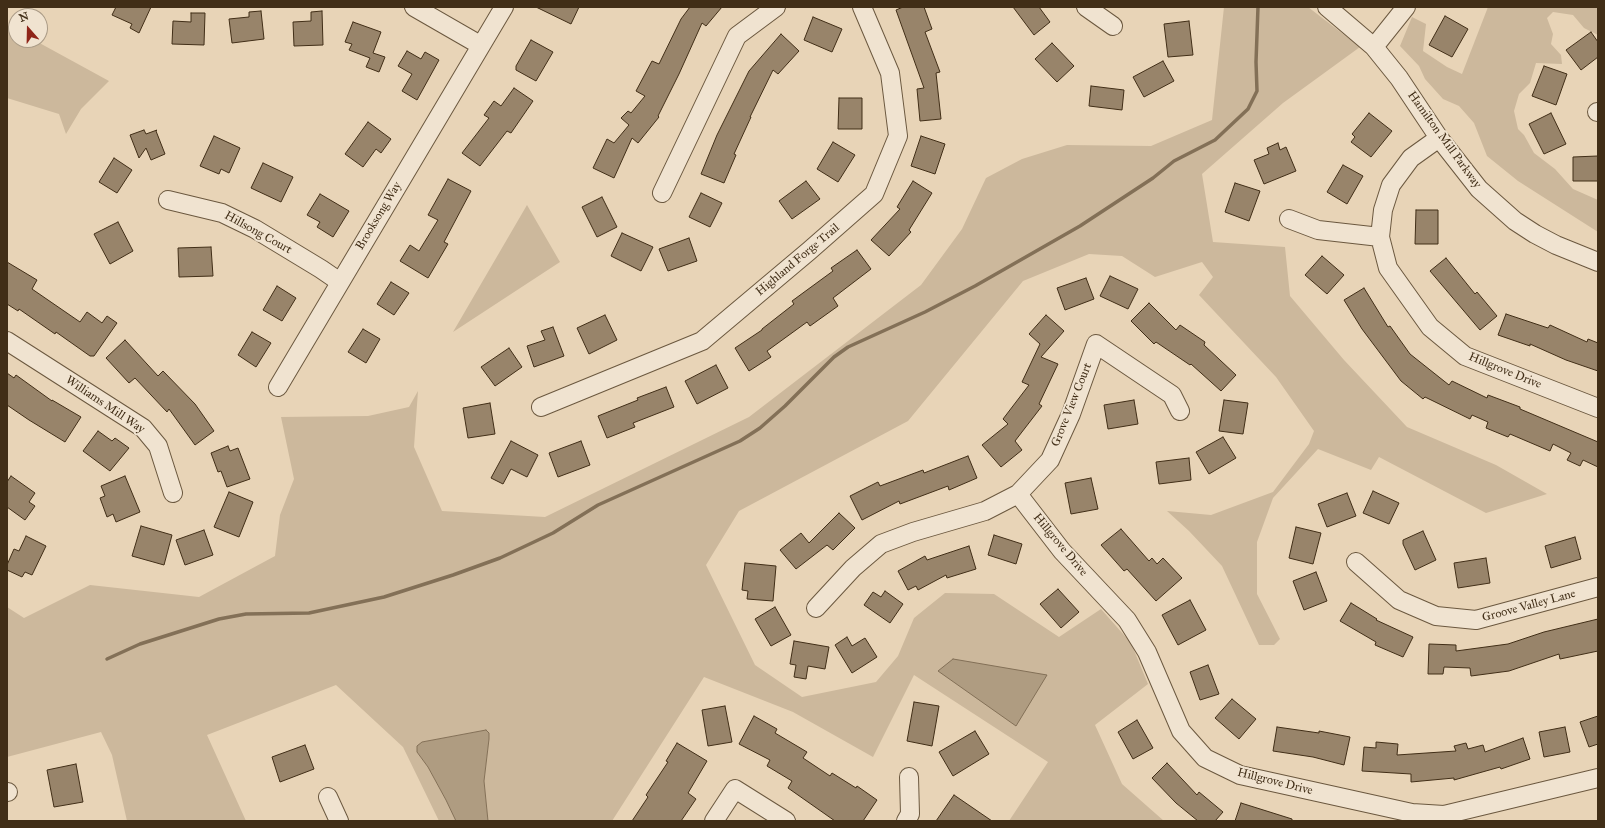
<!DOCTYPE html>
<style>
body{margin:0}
#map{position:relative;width:1605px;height:828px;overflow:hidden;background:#e8d4b7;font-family:"IM FELL Great Primer",serif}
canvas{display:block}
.frame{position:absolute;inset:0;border:8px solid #412e17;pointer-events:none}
.north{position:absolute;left:8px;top:8px;width:40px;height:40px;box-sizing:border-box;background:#f0e3d0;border:1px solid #aa9b86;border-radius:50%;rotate:340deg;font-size:11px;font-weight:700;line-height:16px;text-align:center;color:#412e17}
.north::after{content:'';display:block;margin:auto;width:14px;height:18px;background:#8f2418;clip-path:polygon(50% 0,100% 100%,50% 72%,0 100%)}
</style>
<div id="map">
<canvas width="1605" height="828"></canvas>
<div class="frame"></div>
<div class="north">N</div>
</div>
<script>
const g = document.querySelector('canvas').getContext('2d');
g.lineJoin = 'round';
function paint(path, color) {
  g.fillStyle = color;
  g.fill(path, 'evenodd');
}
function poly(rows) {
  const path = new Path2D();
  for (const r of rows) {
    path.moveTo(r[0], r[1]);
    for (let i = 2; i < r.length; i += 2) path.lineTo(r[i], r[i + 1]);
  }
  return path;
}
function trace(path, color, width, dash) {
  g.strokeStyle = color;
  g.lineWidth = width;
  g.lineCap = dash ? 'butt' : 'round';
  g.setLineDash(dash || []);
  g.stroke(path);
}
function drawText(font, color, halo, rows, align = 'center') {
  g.font = font + ' "IM FELL Great Primer",serif';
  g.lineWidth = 4;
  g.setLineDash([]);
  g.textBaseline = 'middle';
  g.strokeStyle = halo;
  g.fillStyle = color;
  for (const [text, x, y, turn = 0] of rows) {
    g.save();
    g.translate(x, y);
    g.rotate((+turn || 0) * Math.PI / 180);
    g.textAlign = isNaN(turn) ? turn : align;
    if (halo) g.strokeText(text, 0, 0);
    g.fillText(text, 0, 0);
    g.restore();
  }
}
const green = poly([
 [1224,7,1308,7,1360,47,1283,103,1202,174,1213,242,1285,247,1290,296,1344,360,1407,427,1496,465,1547,494,1486,513,1379,457,1371,470,1318,449,1273,498,1257,542,1257,594,1280,639,1274,645,1259,645,1222,566,1189,531,1167,511,1211,515,1273,492,1309,444,1314,431,1276,377,1199,295,1213,277,1202,262,1155,277,1122,256,1089,254,1023,281,908,421,739,511,706,565,755,665,802,697,876,682,898,656,914,618,945,593,994,594,1059,637,1101,609,1131,643,1148,684,1095,725,1122,784,1164,821,1009,821,1048,762,914,675,873,757,793,712,704,677,612,821,488,821,484,781,489,739,489,733,486,730,422,742,417,752,428,767,446,800,456,821,439,821,403,747,336,685,207,735,246,821,127,821,112,755,101,732,7,757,7,607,24,618,90,585,199,597,275,556,280,515,294,479,281,417,368,416,409,407,418,391,414,447,442,511,545,517,749,417,921,285,962,229,986,178,1022,159,1067,145,1151,146,1212,120],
 [1488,7,1598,7,1598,35,1584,28,1573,15,1553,12,1547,18,1553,34,1551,44,1561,55,1562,64,1536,63,1530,83,1519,94,1514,111,1518,129,1524,135,1534,153,1555,169,1573,189,1598,200,1598,232,1518,181,1487,156,1474,123,1459,106,1443,99,1425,79,1419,66,1400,46,1412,17,1426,24,1423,51,1447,67,1462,74],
 [7,25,16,30,16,40,34,40,109,81,81,109,66,134,59,114,7,98],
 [527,205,560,262,453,332]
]);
const water = poly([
 [953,659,1047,675,1016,726,938,671,953,659],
 [486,730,489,733,489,739,484,781,488,821,456,821,446,800,428,767,417,752,417,746,422,742,486,730]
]);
const stream = poly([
 [107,659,140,644,219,619,246,614,309,613,384,597,453,575,500,558,553,533,598,505,740,441,760,428,785,406,834,357,848,347,925,312,975,286,1080,226,1153,178,1174,161,1215,140,1248,109,1257,91,1256,62,1258,7]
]);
const building = poly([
 [116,7,151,7,139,33,130,28,132,24,112,15,116,7],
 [536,7,579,7,571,24,536,7],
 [690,7,722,7,706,26,702,23,679,74,658,116,659,117,638,143,632,138,614,178,593,168,607,139,614,143,629,125,621,118,628,111,631,113,645,96,636,91,652,61,659,64,681,19,690,7],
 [903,7,924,7,932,29,925,32,940,72,936,73,941,119,920,121,917,89,924,88,896,10,903,7],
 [1013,7,1039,7,1050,22,1034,35,1013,7],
 [261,11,264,39,232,43,229,19,249,17,249,12,261,11],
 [322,11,323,45,294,46,293,22,311,21,311,12,322,11],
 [191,13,205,13,204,45,172,44,173,21,191,22,191,13],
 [1445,16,1468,29,1452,57,1429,45,1445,16],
 [813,17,842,29,832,52,804,40,813,17],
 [1189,21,1193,55,1168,57,1164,24,1189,21],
 [353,22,381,32,373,53,385,57,379,72,366,67,370,58,349,50,352,44,345,42,353,22],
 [1591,32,1598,42,1598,57,1581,70,1566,50,1591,32],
 [781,34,799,51,778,74,773,70,750,117,751,117,734,154,736,155,724,183,701,174,717,135,749,71,781,34],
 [531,40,553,52,536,81,516,70,516,66,531,40],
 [1052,43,1074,66,1057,82,1035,59,1052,43],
 [407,51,421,59,425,52,439,60,417,100,402,91,412,74,398,66,407,51],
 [1163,61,1174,81,1144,97,1133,77,1163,61],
 [1544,66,1567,74,1556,105,1532,96,1544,66],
 [1091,86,1124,90,1122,110,1089,106,1091,86],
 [514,88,533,101,511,133,507,131,480,166,462,153,489,118,484,115,494,101,501,106,514,88],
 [839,98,862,98,862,129,838,129,839,98],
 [1369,113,1392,131,1371,157,1351,142,1355,137,1352,134,1369,113],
 [1551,113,1566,144,1544,154,1529,124,1551,113],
 [368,122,391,139,381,153,376,149,363,167,345,154,368,122],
 [144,130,146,134,157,130,156,131,165,154,151,160,146,148,139,158,130,135,144,130],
 [214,136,240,148,229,173,221,169,219,174,200,166,214,136],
 [921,136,945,144,935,174,911,166,921,136],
 [833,142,855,155,838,182,817,169,833,142],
 [1278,143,1280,150,1286,147,1296,171,1264,184,1254,160,1269,154,1267,148,1278,143],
 [1598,156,1598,181,1573,181,1573,157,1598,156],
 [114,158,132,170,117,193,99,182,114,158],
 [263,163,293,177,281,202,251,188,263,163],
 [1343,165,1363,176,1347,204,1327,192,1343,165],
 [448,179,471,191,444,242,448,244,428,278,400,261,410,245,419,251,438,220,428,215,448,179],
 [806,181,820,199,792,219,779,201,806,181],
 [913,181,932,193,909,230,911,232,889,256,871,240,900,209,897,207,913,181],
 [1235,183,1260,191,1249,221,1225,212,1235,183],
 [701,193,722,203,710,227,689,217,701,193],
 [320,194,349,211,333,237,317,227,320,222,307,215,320,194],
 [602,197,617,227,597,237,582,207,602,197],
 [1416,210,1438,210,1438,244,1415,244,1416,210],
 [118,222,133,251,110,264,94,234,118,222],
 [622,233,653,247,641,271,611,256,622,233],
 [689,238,697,261,668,271,659,249,689,238],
 [211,247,213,276,179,277,178,248,211,247],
 [857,250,871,269,833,298,838,306,810,326,807,322,767,351,771,357,749,371,735,348,762,330,762,329,794,304,792,301,833,271,831,268,857,250],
 [1322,256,1344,275,1327,294,1305,275,1322,256],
 [1446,258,1475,294,1477,292,1497,316,1480,330,1430,271,1446,258],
 [7,262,37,280,32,289,80,322,87,312,102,323,107,316,117,323,94,356,90,356,56,332,55,334,19,309,18,311,7,304,7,262],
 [1110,276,1138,289,1128,309,1100,296,1110,276],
 [1086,278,1094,299,1065,310,1057,288,1086,278],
 [391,282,409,293,394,315,377,304,391,282],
 [277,286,296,298,282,321,263,310,277,286],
 [1364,288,1388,327,1390,326,1410,354,1449,385,1452,381,1487,398,1488,395,1520,407,1520,409,1598,442,1598,467,1583,460,1580,466,1567,460,1571,453,1553,444,1550,451,1510,434,1508,437,1486,428,1488,422,1472,415,1470,419,1425,397,1423,399,1401,381,1362,329,1344,300,1364,288],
 [1149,303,1176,330,1180,325,1205,342,1204,345,1236,375,1221,391,1191,364,1190,365,1156,342,1154,344,1131,321,1149,303],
 [1506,314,1548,328,1550,325,1587,342,1588,339,1598,343,1598,371,1566,360,1530,344,1530,346,1498,335,1506,314],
 [605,315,617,340,589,354,577,328,605,315],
 [1046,315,1064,331,1041,357,1058,364,1039,404,1042,406,1015,441,1022,450,1001,467,982,445,1008,424,1003,419,1029,385,1022,382,1040,344,1029,334,1046,315],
 [553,327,564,356,534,367,527,346,545,340,541,331,553,327],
 [363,329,380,339,366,363,348,352,363,329],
 [252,332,271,343,256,367,238,355,252,332],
 [125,340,158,376,163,371,195,404,214,431,195,445,169,409,167,412,135,378,129,383,106,358,125,340],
 [509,348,522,367,495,386,481,367,509,348],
 [716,365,728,388,697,404,685,381,716,365],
 [7,373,14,378,16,375,52,401,52,400,81,417,65,442,29,420,7,405,7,373],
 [666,387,674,407,633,423,635,427,607,438,598,416,638,400,637,398,666,387],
 [1134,400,1138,424,1108,429,1104,405,1134,400],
 [1224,400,1248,403,1243,434,1219,431,1224,400],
 [490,403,495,434,468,438,463,408,490,403],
 [98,431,112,441,115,438,129,448,110,471,83,451,98,431],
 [1223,437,1236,458,1209,474,1196,452,1223,437],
 [511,441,538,455,527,477,511,469,503,484,491,478,511,441],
 [581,441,590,465,558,477,549,453,581,441],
 [228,446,230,451,238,448,250,479,227,487,221,471,218,472,211,453,228,446],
 [968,456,977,478,949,490,948,486,900,504,899,501,862,520,850,496,878,482,880,486,923,470,924,473,968,456],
 [1189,458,1191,480,1159,484,1156,462,1189,458],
 [11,476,35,493,29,502,35,506,25,520,7,507,7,482,11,476],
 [125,476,140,512,116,522,113,514,107,517,100,498,105,496,101,486,125,476],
 [1091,478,1098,509,1071,514,1065,483,1091,478],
 [1373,491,1399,503,1389,524,1363,513,1373,491],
 [229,492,253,502,239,537,214,527,229,492],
 [1347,493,1356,516,1327,527,1318,504,1347,493],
 [839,513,855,528,833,550,827,545,796,569,780,550,801,533,809,543,839,513],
 [141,526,172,535,164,565,132,556,141,526],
 [1296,527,1321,533,1313,564,1289,558,1296,527],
 [1121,529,1149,561,1152,558,1157,564,1163,558,1182,578,1156,601,1127,569,1124,571,1101,545,1121,529],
 [204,530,213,555,185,565,176,540,204,530],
 [1423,531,1436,560,1415,570,1403,544,1403,540,1423,531],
 [994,535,1022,544,1016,564,988,555,994,535],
 [26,536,46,546,32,575,25,572,22,577,7,570,7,565,14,549,19,551,26,536],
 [1575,537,1581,559,1551,568,1545,546,1575,537],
 [969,546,976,569,947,578,946,575,918,590,916,586,908,590,898,571,925,556,927,560,969,546],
 [1486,558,1490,583,1458,588,1454,563,1486,558],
 [745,563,776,566,773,601,747,599,748,591,742,590,745,563],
 [1316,572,1327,601,1304,610,1293,581,1316,572],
 [1058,589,1079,612,1061,628,1040,604,1058,589],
 [885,591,903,604,890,623,864,605,873,592,881,597,885,591],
 [1190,600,1206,630,1178,645,1162,615,1190,600],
 [1351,603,1377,619,1376,620,1413,637,1403,657,1375,645,1376,642,1340,621,1351,603],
 [775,607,791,635,771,646,755,619,775,607],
 [1598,619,1598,651,1560,659,1559,654,1509,671,1471,676,1470,668,1444,667,1443,674,1428,674,1429,644,1456,645,1456,651,1508,644,1544,632,1598,619],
 [847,637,852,646,865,638,877,657,852,673,835,645,847,637],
 [794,641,829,647,825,669,808,666,806,679,794,677,796,665,790,664,794,641],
 [1208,665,1219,694,1200,700,1190,672,1208,665],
 [1232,699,1256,719,1239,739,1215,718,1232,699],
 [914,702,939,706,932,746,907,741,914,702],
 [725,706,732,742,708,746,702,710,725,706],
 [754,716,777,729,775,733,807,752,803,758,830,776,832,773,856,788,857,786,877,800,863,821,835,821,788,788,792,781,767,766,770,760,739,744,754,716],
 [1598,716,1598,744,1589,747,1580,722,1598,716],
 [1137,720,1153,748,1133,759,1118,732,1137,720],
 [1277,727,1319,733,1319,731,1350,737,1344,765,1313,757,1273,751,1277,727],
 [1565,727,1570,752,1544,757,1539,732,1565,727],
 [975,731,989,754,953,776,939,752,975,731],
 [1523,738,1530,759,1501,769,1500,767,1454,780,1454,778,1411,782,1411,774,1362,771,1364,747,1376,748,1376,742,1398,744,1397,755,1456,751,1454,746,1466,743,1468,749,1483,745,1485,752,1523,738],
 [677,743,707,761,688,793,696,799,681,821,632,821,648,797,646,795,668,762,666,761,677,743],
 [305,745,314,769,280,782,272,757,305,745],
 [1167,763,1197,795,1199,792,1223,812,1215,821,1198,821,1176,803,1152,778,1167,763],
 [76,764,83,802,54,807,47,770,76,764],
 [954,795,992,821,936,821,954,795],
 [1241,803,1292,819,1292,821,1235,821,1241,803]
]);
const minor = poly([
 [414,7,480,45],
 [1086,7,1113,26],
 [1327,7,1374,47,1399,78,1439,138,1479,189,1515,221,1535,234,1556,245,1598,262],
 [1374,47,1406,7],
 [1597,112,1598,112],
 [1439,138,1411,158,1391,185,1383,210,1380,237,1388,268,1430,327,1465,356,1598,408],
 [662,193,737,36,776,7],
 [168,200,222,213,255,229,321,269,340,282],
 [1289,219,1318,230,1380,237],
 [7,341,143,428,158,446,173,493],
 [278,387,504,7],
 [541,407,702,341,809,251,874,194,898,136,890,73,862,7],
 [1018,494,1062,551,1127,620,1147,652,1181,731,1205,758,1240,775,1412,813,1444,815,1598,778],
 [1356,562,1399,600,1436,616,1476,620,1598,587],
 [816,608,853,568,881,544,913,532,985,511,1018,494,1050,460,1071,414,1096,344,1172,395,1180,411],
 [7,792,8,792],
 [328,797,339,821],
 [714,821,735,789,786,821],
 [906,821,910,814,909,777]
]);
const streetNames = [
 ["Hamilton Mill Parkway",1444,140,54],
 ["Brooksong Way",379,216,-59],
 ["Hillsong Court",258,233,29],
 ["Highland Forge Trail",798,260,-40],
 ["Hillgrove Drive",1505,371,22],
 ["Williams Mill Way",105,405,34],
 ["Grove View Court",1072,405,-68],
 ["Hillgrove Drive",1060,545,50],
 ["Groove Valley Lane",1529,606,-15],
 ["Hillgrove Drive",1275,782,14]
];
paint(green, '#ccb89c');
paint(water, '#af9c81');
trace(water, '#837057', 1);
trace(stream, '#837057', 3.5);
paint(building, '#98846a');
trace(building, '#412e17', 1);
trace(minor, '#6b583f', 20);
trace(minor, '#f0e3d0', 18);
drawText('12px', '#412e17', '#f0e3d0', streetNames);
</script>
